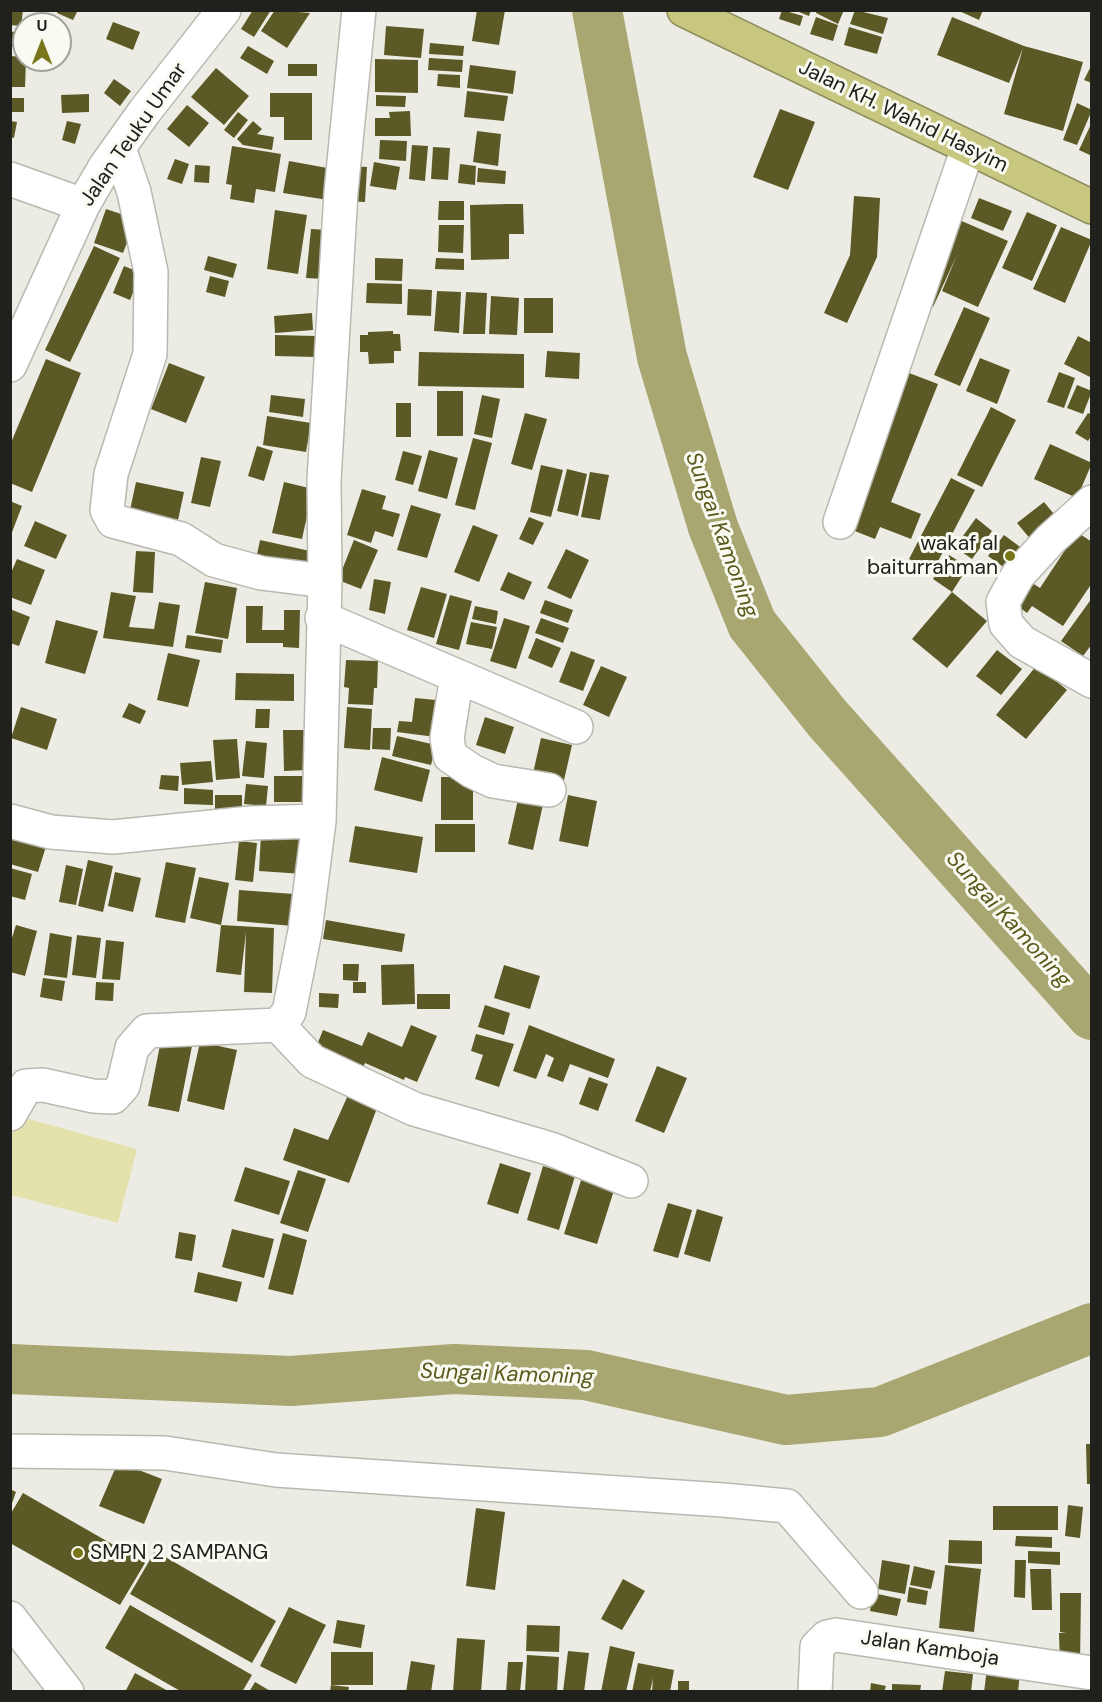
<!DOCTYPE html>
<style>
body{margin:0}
#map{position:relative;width:1102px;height:1702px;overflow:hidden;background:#ecece4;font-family:"DM Sans",sans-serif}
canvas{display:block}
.frame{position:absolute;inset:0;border:12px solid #20201d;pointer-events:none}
.north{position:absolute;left:12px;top:12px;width:60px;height:60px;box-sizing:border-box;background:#f9faf1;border:2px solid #a2a39c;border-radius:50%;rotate:0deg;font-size:16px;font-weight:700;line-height:24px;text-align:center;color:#20201d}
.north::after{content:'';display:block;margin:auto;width:21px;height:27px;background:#79751a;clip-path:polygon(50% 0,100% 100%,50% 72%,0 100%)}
</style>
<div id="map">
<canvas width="1102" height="1702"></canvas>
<div class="frame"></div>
<div class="north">U</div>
</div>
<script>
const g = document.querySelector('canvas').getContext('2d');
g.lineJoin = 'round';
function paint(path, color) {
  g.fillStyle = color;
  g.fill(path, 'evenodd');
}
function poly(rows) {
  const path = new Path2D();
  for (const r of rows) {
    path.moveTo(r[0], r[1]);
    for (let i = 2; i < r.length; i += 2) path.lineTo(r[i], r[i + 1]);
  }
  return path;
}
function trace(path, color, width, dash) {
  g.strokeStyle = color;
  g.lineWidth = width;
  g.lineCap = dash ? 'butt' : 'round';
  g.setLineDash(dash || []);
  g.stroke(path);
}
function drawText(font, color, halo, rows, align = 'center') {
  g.font = font + ' "DM Sans",sans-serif';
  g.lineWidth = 6;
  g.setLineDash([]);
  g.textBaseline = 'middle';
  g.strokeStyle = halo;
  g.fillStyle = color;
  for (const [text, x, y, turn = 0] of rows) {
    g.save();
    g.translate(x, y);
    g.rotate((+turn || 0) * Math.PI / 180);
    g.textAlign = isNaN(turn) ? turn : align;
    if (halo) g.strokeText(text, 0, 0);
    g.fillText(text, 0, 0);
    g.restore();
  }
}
const green = poly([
 [18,1116,137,1149,118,1223,11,1195,11,1138]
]);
const river = poly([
 [597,10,662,357,713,527,752,624,827,718,1092,1015],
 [10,1369,291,1381,454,1369,586,1375,786,1420,880,1412,1092,1328]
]);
const building = poly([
 [10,10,23,10,21,26,10,25],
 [58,10,78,10,73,20,57,13],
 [253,10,271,10,254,37,241,29],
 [275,10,310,13,287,48,261,31],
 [477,10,505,10,499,45,472,41],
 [782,10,803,16,800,26,779,19],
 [794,10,811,10,809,16],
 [817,10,844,10,838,24,816,13],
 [855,10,888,18,883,34,850,24],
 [957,10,983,10,979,20],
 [816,17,838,25,833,41,810,34],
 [952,17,1024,46,1083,62,1063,131,1004,114,1023,48,1009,83,937,55],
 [113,22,140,32,133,50,106,39],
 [386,26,424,29,421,58,384,55],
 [849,27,882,37,877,54,844,45],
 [24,31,24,46,10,47,10,32],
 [430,43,464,46,463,56,429,54],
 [248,46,274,61,267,74,240,58],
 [10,56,24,57,26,60,25,87,10,87],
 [429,58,463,60,462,72,428,70],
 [375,59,418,60,418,93,375,92],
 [288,64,317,64,317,76,288,76],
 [1092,64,1092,83,1084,80],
 [470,65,516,71,513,94,467,88],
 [216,68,249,96,224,125,191,97],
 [438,74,460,75,460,88,437,86],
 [114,79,131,91,120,106,104,93],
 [467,91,508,96,504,121,464,117],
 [270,93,312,93,312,140,284,140,284,117,270,117],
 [89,94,89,112,62,113,61,95],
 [376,95,406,96,405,107,376,106],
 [10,98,24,98,24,112,10,112],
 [1077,103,1092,110,1077,145,1063,140],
 [187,105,209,123,189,147,167,129],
 [780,109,815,122,788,190,753,177],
 [410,111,411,136,375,136,375,118,390,118,389,112],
 [238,112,248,120,234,138,224,130],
 [10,121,17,122,14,138,10,137],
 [67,121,81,124,75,144,62,140],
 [253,121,262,129,257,134,274,137,272,150,243,145,237,139],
 [1092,122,1092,156,1079,150],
 [477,131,501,134,498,166,473,162],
 [380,140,407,141,406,161,379,159],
 [412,145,428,146,425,181,409,179],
 [232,146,281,154,275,192,256,189,254,203,230,199,232,185,226,184],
 [433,147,450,148,448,180,431,179],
 [175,159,189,164,182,184,167,179],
 [289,161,333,169,328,200,283,193],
 [374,162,400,167,396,190,370,186],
 [460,164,476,166,475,185,458,183],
 [195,165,210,166,209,183,194,182],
 [347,166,367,167,365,202,344,201],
 [478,168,506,171,505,184,477,182],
 [854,196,880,198,877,257,847,323,824,313,850,255],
 [979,198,1012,211,1003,231,971,218],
 [439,201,464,201,464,220,438,220],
 [508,204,523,204,524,234,509,234,509,259,471,260,470,205],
 [106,209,136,219,123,253,94,243],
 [275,210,307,215,298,274,267,269],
 [1027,212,1057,225,1032,281,1002,268],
 [950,216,1008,241,978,307,942,291,957,255,933,307,924,302],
 [439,225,464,225,463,253,438,252],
 [1061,227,1092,240,1065,303,1033,289],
 [311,229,328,230,324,279,306,278],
 [94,246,120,258,70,362,45,350],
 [208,256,237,264,233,278,204,270],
 [375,258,403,259,402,281,375,280],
 [436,258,464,259,464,270,435,269],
 [124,266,141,273,130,300,113,293],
 [210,276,229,281,225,297,206,292],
 [367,283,402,284,402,304,366,303],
 [408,289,432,290,431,316,407,315],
 [437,291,461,292,459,333,434,331],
 [466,292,487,293,485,334,463,334],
 [491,296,519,298,517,335,489,334],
 [524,298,553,298,553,333,524,333],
 [964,307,990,318,960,386,934,375],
 [312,313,313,330,275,333,274,316],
 [393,331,393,334,400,334,401,351,394,351,394,363,369,364,368,352,360,352,360,335,368,335,368,332],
 [275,335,316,336,316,357,275,356],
 [1078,336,1092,343,1092,378,1064,364],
 [547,351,580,353,579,379,545,377],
 [419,352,524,354,524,388,418,386],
 [980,358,1010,370,997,404,966,391],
 [46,359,81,373,32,492,10,483,10,445],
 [169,363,205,377,186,423,151,409],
 [1059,372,1075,378,1064,408,1047,402],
 [909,373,938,384,891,502,921,514,911,539,880,527,875,539,847,528],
 [1077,385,1092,391,1083,414,1067,408],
 [437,391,463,391,463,436,437,436],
 [271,395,305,399,303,417,269,412],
 [482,395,500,399,492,438,474,434],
 [396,403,411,403,411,437,396,437],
 [991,407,1016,420,982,487,957,475],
 [525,413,547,419,532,470,511,464],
 [1088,413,1092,415,1092,435,1088,441,1075,433],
 [267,416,311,423,306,452,263,445],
 [473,438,492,443,475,510,455,505],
 [1050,444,1092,463,1077,498,1034,479],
 [257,446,273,451,264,481,248,476],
 [429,450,458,458,447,499,418,491],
 [403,451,422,456,413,485,395,480],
 [201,457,221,461,210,507,191,503],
 [541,465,563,470,551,517,530,512],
 [567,469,587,474,578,516,557,511],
 [590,472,609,475,600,520,581,517],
 [951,478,975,490,933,571,909,559],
 [136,482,184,492,178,520,130,510],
 [284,482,313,489,302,539,272,533],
 [362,489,386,496,382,509,400,514,393,537,375,531,371,543,347,535],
 [10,501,22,506,11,535,10,535],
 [1044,502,1063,525,1037,547,1017,523],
 [411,505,441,514,427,558,397,550],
 [529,517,544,523,533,545,519,539],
 [976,518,992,531,972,559,955,547],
 [35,521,67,535,56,559,24,546],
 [473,525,498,535,479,582,454,572],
 [1077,532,1092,542,1092,583,1063,626,1032,606,1027,613,1008,599,1023,577,1040,588],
 [1004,535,1031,555,1016,576,988,556],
 [260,540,310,551,305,575,255,564],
 [354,540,378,550,361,589,338,580],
 [566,549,589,560,571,599,547,588],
 [136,551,155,552,153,593,133,592],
 [949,555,968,567,952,592,933,579],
 [17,559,45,570,31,605,10,597,10,575],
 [508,572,532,582,524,600,500,590],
 [374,579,391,582,385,614,369,610],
 [205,582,237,588,228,639,195,633],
 [421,587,447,594,434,638,407,630],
 [111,592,136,596,129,627,154,629,159,602,180,605,173,647,103,638],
 [952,592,987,621,947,668,912,639],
 [450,595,472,601,459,650,436,644],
 [1092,598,1092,644,1083,656,1061,641],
 [545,600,573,610,568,623,540,613],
 [246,606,263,606,262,630,284,630,284,610,300,610,299,648,283,647,283,643,246,643],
 [475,606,498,611,496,624,472,619],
 [10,609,30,617,19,646,10,643],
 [504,618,530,626,516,669,490,661],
 [541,618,569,628,563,643,535,633],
 [56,620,98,631,85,674,45,663],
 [471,622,497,627,492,649,466,644],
 [187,635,223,640,221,653,185,648],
 [536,638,561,648,552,668,528,658],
 [997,650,1022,669,1001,695,976,676],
 [571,651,595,660,583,691,559,682],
 [168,653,200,660,188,707,157,700],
 [346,660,378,661,377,688,374,688,373,705,348,704,349,688,344,687],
 [1037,665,1067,690,1026,739,996,715],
 [601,666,627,677,609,717,583,705],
 [236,673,294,674,294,701,235,700],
 [415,698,447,701,443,738,397,732,399,721,412,722],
 [129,703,146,711,140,724,122,717],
 [21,707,57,719,47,750,11,738],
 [347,707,372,709,370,750,344,748],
 [256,709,270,709,269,728,255,728],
 [485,717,514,727,505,754,476,745],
 [373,728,391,728,390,750,372,749],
 [283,730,309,730,309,770,284,771],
 [397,736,436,745,431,765,392,756],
 [541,738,572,745,562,789,531,782],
 [237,739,240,778,216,780,213,740],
 [246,741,267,743,264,778,242,776],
 [382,757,430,770,422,802,374,790],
 [211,761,213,782,182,785,180,763],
 [161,775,179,776,178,791,159,789],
 [274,776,307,776,308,802,274,802],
 [441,777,473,777,473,820,441,820],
 [246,784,268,786,266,806,244,804],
 [184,788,213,790,213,805,184,804],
 [215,795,242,795,242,813,215,813],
 [519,795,544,800,533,850,508,844],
 [568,795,597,801,588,847,559,841],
 [435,824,475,824,475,852,435,852],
 [355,826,423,837,417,873,349,862],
 [10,829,48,840,38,872,10,864],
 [261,834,305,837,303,874,259,871],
 [239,841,257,843,253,882,235,880],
 [88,860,113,866,103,912,78,906],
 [166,862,196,868,185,923,155,917],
 [66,865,83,869,76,905,59,902],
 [10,868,32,874,25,900,10,896],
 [115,872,141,878,133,912,108,906],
 [199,877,229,883,221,925,190,918],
 [239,890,294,894,292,926,237,921],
 [326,920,405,934,402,952,323,939],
 [16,925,37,931,25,976,10,972,10,944],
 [221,925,274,928,272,993,244,992,246,932,241,975,216,972],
 [50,933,72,937,67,978,44,975],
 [77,935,101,938,96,978,72,975],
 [106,940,124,942,120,980,102,979],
 [343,964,359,964,358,981,343,980],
 [414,964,415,1004,382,1005,381,965],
 [504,965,540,976,530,1009,494,998],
 [43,978,65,981,62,1001,40,997],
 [96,982,114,983,113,1001,95,1000],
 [353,982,366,982,366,993,353,993],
 [319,993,339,994,338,1008,319,1007],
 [417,994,450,994,450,1009,417,1009],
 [485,1005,510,1013,504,1035,478,1027],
 [411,1025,437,1036,417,1082,405,1077,404,1080,365,1063,362,1070,315,1050,323,1030,362,1046,368,1032,402,1047],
 [529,1025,615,1059,608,1078,570,1064,563,1082,547,1076,554,1058,546,1054,536,1079,513,1071],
 [476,1034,514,1044,499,1087,475,1079,483,1055,471,1051],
 [161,1040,192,1046,179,1112,148,1106],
 [200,1042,237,1050,224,1110,187,1101],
 [657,1066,687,1078,664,1133,635,1121],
 [589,1077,608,1084,598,1111,579,1104],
 [348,1095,377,1108,349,1183,283,1160,294,1128,328,1140],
 [500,1163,531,1173,518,1214,487,1204],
 [543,1166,575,1176,559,1230,527,1220],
 [245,1167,290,1181,279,1215,234,1201],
 [298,1170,326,1179,308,1232,280,1223],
 [583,1174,616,1184,597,1244,564,1234],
 [668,1203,692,1210,678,1258,653,1251],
 [697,1209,723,1217,710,1262,684,1254],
 [232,1229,274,1239,264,1278,222,1267],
 [179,1232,196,1235,192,1261,175,1258],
 [283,1233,307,1240,293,1295,268,1289],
 [198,1272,242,1282,237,1302,194,1292],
 [1086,1444,1092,1444,1092,1484,1087,1484],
 [118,1462,162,1479,144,1524,99,1506],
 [10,1489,16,1492,11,1506,10,1506],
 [23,1493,145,1563,120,1605,10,1543,10,1515],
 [1068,1505,1083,1507,1080,1538,1065,1536],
 [993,1506,1058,1506,1058,1530,993,1530],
 [476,1508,505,1512,495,1590,466,1586],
 [1016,1536,1052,1537,1052,1548,1015,1546],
 [949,1540,982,1541,982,1564,948,1563],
 [155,1551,276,1621,252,1663,130,1594],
 [1028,1551,1060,1552,1060,1565,1028,1563],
 [882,1560,910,1565,905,1594,878,1589],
 [1015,1560,1026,1560,1025,1598,1014,1597],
 [945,1565,981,1569,974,1632,939,1628],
 [914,1566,935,1571,931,1589,910,1585],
 [1030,1569,1051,1569,1052,1610,1032,1610],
 [623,1579,645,1591,622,1630,601,1619],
 [909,1587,928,1591,926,1605,907,1602],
 [873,1593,901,1599,897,1616,870,1611],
 [1060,1593,1081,1593,1080,1665,1060,1665,1059,1633,1066,1633,1060,1632],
 [130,1605,252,1675,242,1692,182,1692,105,1648],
 [289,1607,326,1625,296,1684,260,1666],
 [337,1620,365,1625,361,1648,333,1643],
 [527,1625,560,1626,559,1652,526,1651],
 [457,1638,485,1640,481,1692,453,1692],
 [610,1646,635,1652,626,1692,601,1692],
 [568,1651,589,1653,584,1692,563,1692],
 [331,1652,373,1652,373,1685,331,1685],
 [527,1655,559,1657,557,1692,525,1692],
 [411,1661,435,1665,431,1692,406,1692],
 [508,1662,523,1662,520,1692,506,1692],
 [638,1663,674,1670,670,1692,652,1692,653,1678,650,1692,632,1692],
 [987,1669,1020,1673,1018,1692,984,1692],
 [945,1671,973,1674,971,1692,942,1692],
 [135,1673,170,1692,125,1692],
 [678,1681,689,1681,689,1692,678,1692],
 [255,1682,272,1692,249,1692],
 [871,1683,886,1686,884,1692,870,1692],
 [892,1684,921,1685,920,1692,892,1692],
 [331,1685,349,1687,348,1692,330,1692]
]);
const minor = poly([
 [119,148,134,192,151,272,150,354,111,474,107,510,113,521,181,539,214,560,261,573,325,581],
 [10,179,83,205],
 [10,365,83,205,105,167,145,111,224,10],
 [1092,502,1051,539,1018,575,1003,602,1006,624,1022,642,1092,681],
 [840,522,968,148],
 [322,618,576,727],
 [457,676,447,738,450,756,472,771,493,781,549,790],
 [10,821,51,832,113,837,251,823,319,821],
 [278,1025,312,1061,414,1109,551,1149,631,1181],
 [10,1114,26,1086,43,1085,93,1096,113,1097,123,1086,132,1048,147,1031,278,1025,289,1012,305,931,319,821,325,581,324,480,341,192,359,10],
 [10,1451,165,1453,276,1470,723,1500,787,1506,861,1592],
 [10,1618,67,1692],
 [815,1692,817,1647,827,1637,836,1635,1092,1673]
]);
const highway = poly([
 [684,10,1092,207]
]);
const markers = [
 [1010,556,6,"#79751a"],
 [78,1553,6,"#79751a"]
];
const streetNames = [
 ["Jalan KH. Wahid Hasyim",903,117,26],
 ["Jalan Teuku Umar",134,135,-55],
 ["Jalan Kamboja",930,1649,9]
];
const poiNames = [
 ["wakaf al",998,544],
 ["baiturrahman",998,568],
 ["SMPN 2 SAMPANG",90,1553,"left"]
];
const waterNames = [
 ["Sungai Kamoning",721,535,70],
 ["Sungai Kamoning",1008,920,48],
 ["Sungai Kamoning",507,1375,2]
];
paint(green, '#e3e2ac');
trace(river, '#a8a771', 50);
paint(building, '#5b5925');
trace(minor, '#b9b9b2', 36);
trace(highway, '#8d8d5d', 36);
trace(minor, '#fff', 33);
trace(highway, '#c8c780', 33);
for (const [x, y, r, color] of markers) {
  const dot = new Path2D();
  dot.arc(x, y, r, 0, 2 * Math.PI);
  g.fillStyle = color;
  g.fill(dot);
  trace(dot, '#f9faf1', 2);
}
drawText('21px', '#20201d', '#f9faf1', streetNames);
drawText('21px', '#20201d', '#f9faf1', poiNames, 'right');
drawText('italic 22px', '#5d5a1d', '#f9faf1', waterNames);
</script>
